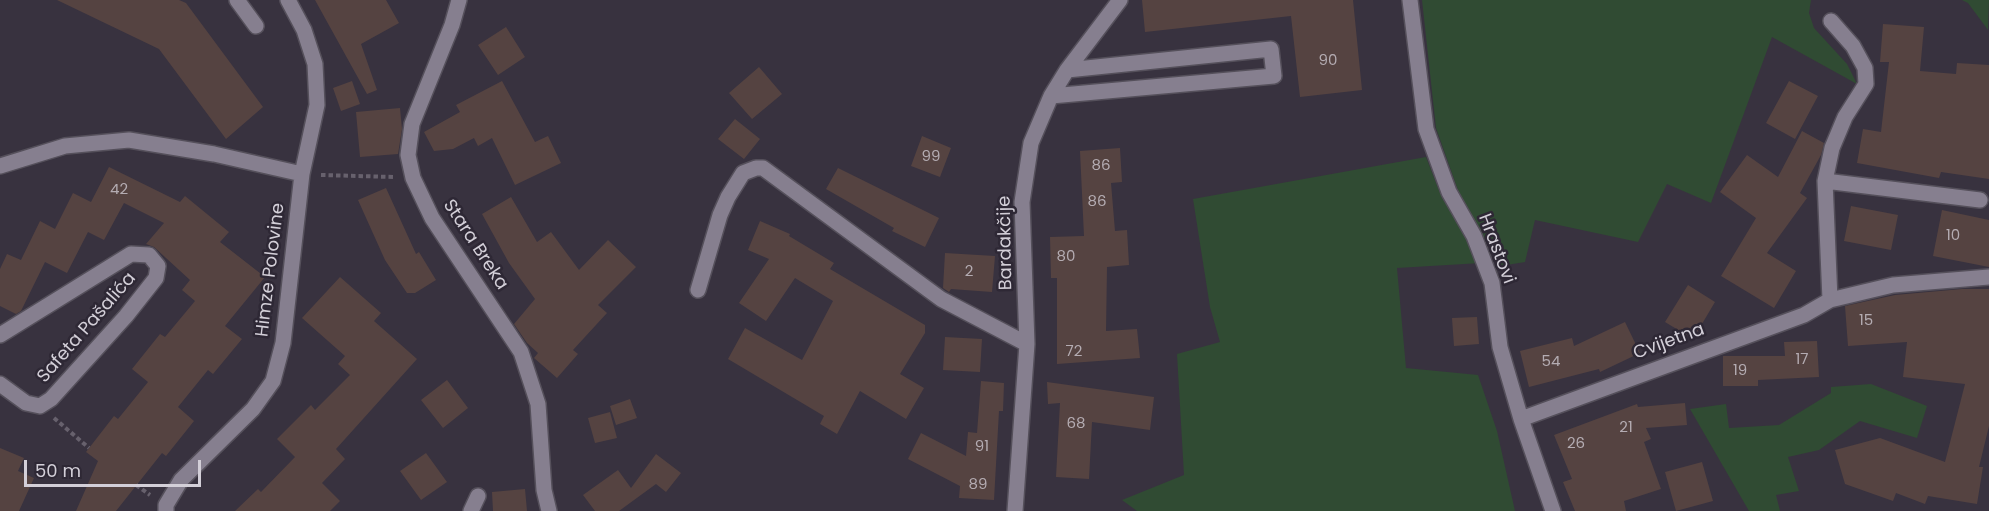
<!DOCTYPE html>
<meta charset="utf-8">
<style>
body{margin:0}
#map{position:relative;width:1989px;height:511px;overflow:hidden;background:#38323f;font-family:Poppins,sans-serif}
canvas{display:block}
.scale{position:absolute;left:24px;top:460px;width:177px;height:27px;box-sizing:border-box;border:3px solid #d3cfd8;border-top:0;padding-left:8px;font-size:18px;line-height:21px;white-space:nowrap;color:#d3cfd8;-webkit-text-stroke:4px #2e2835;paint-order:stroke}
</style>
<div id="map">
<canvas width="1989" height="511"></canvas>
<div class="scale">50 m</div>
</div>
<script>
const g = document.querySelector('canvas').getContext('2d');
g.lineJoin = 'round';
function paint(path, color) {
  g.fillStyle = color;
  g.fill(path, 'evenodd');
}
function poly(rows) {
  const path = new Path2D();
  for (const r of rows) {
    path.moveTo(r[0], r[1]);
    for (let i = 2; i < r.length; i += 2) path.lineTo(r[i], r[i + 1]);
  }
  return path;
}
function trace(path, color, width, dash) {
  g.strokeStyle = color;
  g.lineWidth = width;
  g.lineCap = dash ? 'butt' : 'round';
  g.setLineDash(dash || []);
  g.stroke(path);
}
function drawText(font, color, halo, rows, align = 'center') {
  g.font = font + ' Poppins,sans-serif';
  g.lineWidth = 5;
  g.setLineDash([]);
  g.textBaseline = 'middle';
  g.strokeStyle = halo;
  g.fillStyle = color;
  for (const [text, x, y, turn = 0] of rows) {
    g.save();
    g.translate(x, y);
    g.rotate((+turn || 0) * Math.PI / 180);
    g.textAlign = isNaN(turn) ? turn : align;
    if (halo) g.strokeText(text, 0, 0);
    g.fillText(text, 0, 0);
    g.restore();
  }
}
const green = poly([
 [1422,0,1811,0,1809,13,1814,28,1847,64,1857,84,1772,37,1711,203,1667,184,1638,242,1535,220,1525,262,1500,266,1460,196,1436,128],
 [1962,0,1989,0,1988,30,1968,3],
 [1426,157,1442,198,1468,235,1481,263,1397,268,1406,368,1478,375,1497,431,1515,511,1137,511,1122,500,1184,475,1177,354,1220,342,1210,307,1193,199],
 [1871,384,1927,406,1917,438,1860,421,1819,450,1788,457,1799,491,1776,495,1780,511,1749,511,1690,409,1726,404,1729,428,1779,425,1831,393,1831,387]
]);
const building = poly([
 [57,0,179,0,186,3,263,107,226,139,159,49],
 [315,0,386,0,399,23,361,44,377,90,367,94],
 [1142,0,1353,0,1362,90,1300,97,1291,16,1145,32],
 [1883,24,1924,27,1920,71,1956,74,1957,63,1989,65,1989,179,1941,172,1939,178,1857,163,1863,129,1881,132,1889,62,1880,62],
 [506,27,525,57,498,75,478,45],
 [759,67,782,94,752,119,729,93],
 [352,81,360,104,341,111,333,88],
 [502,81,535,142,548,136,561,163,515,185,492,138,478,146,474,138,453,149,434,151,424,132,460,112,456,105],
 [1789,81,1818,96,1795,139,1766,123],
 [400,108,402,129,398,154,360,157,356,112],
 [735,119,760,139,744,159,718,139],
 [1802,131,1824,143,1821,155,1800,193,1807,198,1767,253,1796,271,1774,308,1721,276,1756,218,1720,192,1747,155,1778,177],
 [922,136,951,148,940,177,911,166],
 [1120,148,1122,182,1111,183,1115,231,1127,230,1129,265,1107,267,1106,331,1137,329,1140,358,1057,364,1057,278,1051,278,1050,237,1084,236,1080,151],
 [109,167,180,202,185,196,229,232,220,242,265,277,225,326,242,339,213,374,208,370,178,407,194,421,166,456,162,453,116,511,76,511,98,461,86,452,114,416,118,419,148,382,132,369,160,334,165,337,195,301,182,290,190,280,154,247,146,244,164,223,124,203,104,240,88,232,67,273,45,262,21,311,16,314,0,306,0,269,7,254,21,260,40,221,55,229,73,193,91,202],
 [838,168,939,218,925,247,892,231,894,228,826,189],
 [386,188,416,254,419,252,436,280,415,293,407,293,385,260,358,200],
 [511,197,537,242,551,232,579,270,608,240,636,267,598,305,607,313,573,350,578,354,557,378,534,358,538,353,527,343,514,324,535,299,509,263,482,214],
 [1851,206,1898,215,1891,250,1844,241],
 [1942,210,1989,220,1989,267,1933,256],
 [760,221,790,234,789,236,834,263,830,269,925,325,925,333,900,374,924,388,906,419,860,391,837,434,820,424,824,416,728,359,745,328,802,360,833,301,795,278,766,321,739,303,769,259,748,250],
 [945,253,995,256,992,292,951,289,949,292,943,288],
 [340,277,381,313,374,321,417,359,336,449,345,459,322,483,340,501,330,511,235,511,258,489,261,492,295,457,277,439,311,405,315,410,350,375,338,364,345,356,302,318],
 [1688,285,1715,302,1693,339,1665,322],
 [1962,289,1989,289,1989,426,1979,467,1983,467,1977,504,1928,496,1925,504,1896,493,1893,501,1845,484,1835,450,1880,438,1945,462,1965,384,1903,377,1907,342,1848,346,1845,306,1895,295],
 [1477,317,1479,344,1454,346,1452,318],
 [1625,322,1640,353,1600,372,1599,369,1529,387,1520,351,1572,338,1574,346],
 [945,337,982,339,980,372,943,370],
 [1817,341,1819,377,1758,380,1758,386,1723,386,1723,356,1785,356,1784,342],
 [447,380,468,408,443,428,421,400],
 [981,381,1004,383,1003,411,999,411,994,500,959,498,960,486,908,459,921,433,966,456,968,432,977,433],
 [1047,382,1154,397,1150,430,1092,422,1089,479,1056,477,1060,403,1048,404],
 [630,399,637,418,616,425,610,406],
 [1685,403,1687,425,1646,428,1651,439,1644,442,1661,489,1624,501,1626,511,1575,511,1563,482,1572,479,1554,435,1637,404,1638,407],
 [610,412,617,438,595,443,588,418],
 [0,448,24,458,18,471,34,478,19,511,0,511],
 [426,453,447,482,421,500,400,471],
 [656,454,681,473,666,492,656,484,619,511,595,511,583,495,618,470,631,488],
 [1702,462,1713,501,1676,511,1665,472],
 [525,489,527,511,493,511,492,492]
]);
const path = poly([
 [321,175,394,177],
 [54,418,89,448],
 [136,485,150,495]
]);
const minor = poly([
 [237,0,256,26],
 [459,0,452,25,412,124,408,155,413,178,432,218,521,352,538,404,544,490,549,511],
 [1410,0,1426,129,1449,192,1474,236,1492,283,1500,347,1521,419,1553,511],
 [1051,96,1274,76,1271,49,1067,70],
 [0,166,65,146,129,140,214,154,302,174],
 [1825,181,1980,200],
 [698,290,720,215,728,197,743,173,756,168,763,168,941,299,1027,344],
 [1830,300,1825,181,1832,148,1845,117,1866,84,1865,68,1853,46,1831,21],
 [0,335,131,254,149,255,158,266,156,278,126,316,51,399,40,406,26,403,0,384],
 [1521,419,1804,315,1830,300,1893,285,1989,277],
 [166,511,166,505,181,480,253,409,273,381,283,343,302,174,317,105,315,64,304,30,288,0],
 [471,511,478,496],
 [1015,511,1027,344,1022,202,1031,143,1051,96,1067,70,1120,0]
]);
const numberNames = [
 ["90",1328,61],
 ["99",931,157],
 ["86",1101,166],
 ["42",119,190],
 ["86",1097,202],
 ["10",1953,236],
 ["80",1066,257],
 ["2",969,272],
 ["15",1866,321],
 ["72",1074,352],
 ["17",1802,360],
 ["54",1551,362],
 ["19",1740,371],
 ["68",1076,424],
 ["21",1626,428],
 ["26",1576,444],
 ["91",982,447],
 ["89",978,485]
];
const streetNames = [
 ["Bardakčije",1006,243,-91],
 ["Stara Breka",475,245,57],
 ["Hrastovi",1496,249,69],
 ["Himze Polovine",271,270,-83],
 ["Safeta Pašalića",87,328,-49],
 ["Cvijetna",1669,342,-20]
];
paint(green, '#304b33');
paint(building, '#554341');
trace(minor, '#55505b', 18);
trace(path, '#67616d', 4, [4.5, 3]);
trace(minor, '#867f8f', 15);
drawText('15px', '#b4acb2', null, numberNames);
drawText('18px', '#d3cfd8', '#2e2835', streetNames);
</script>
